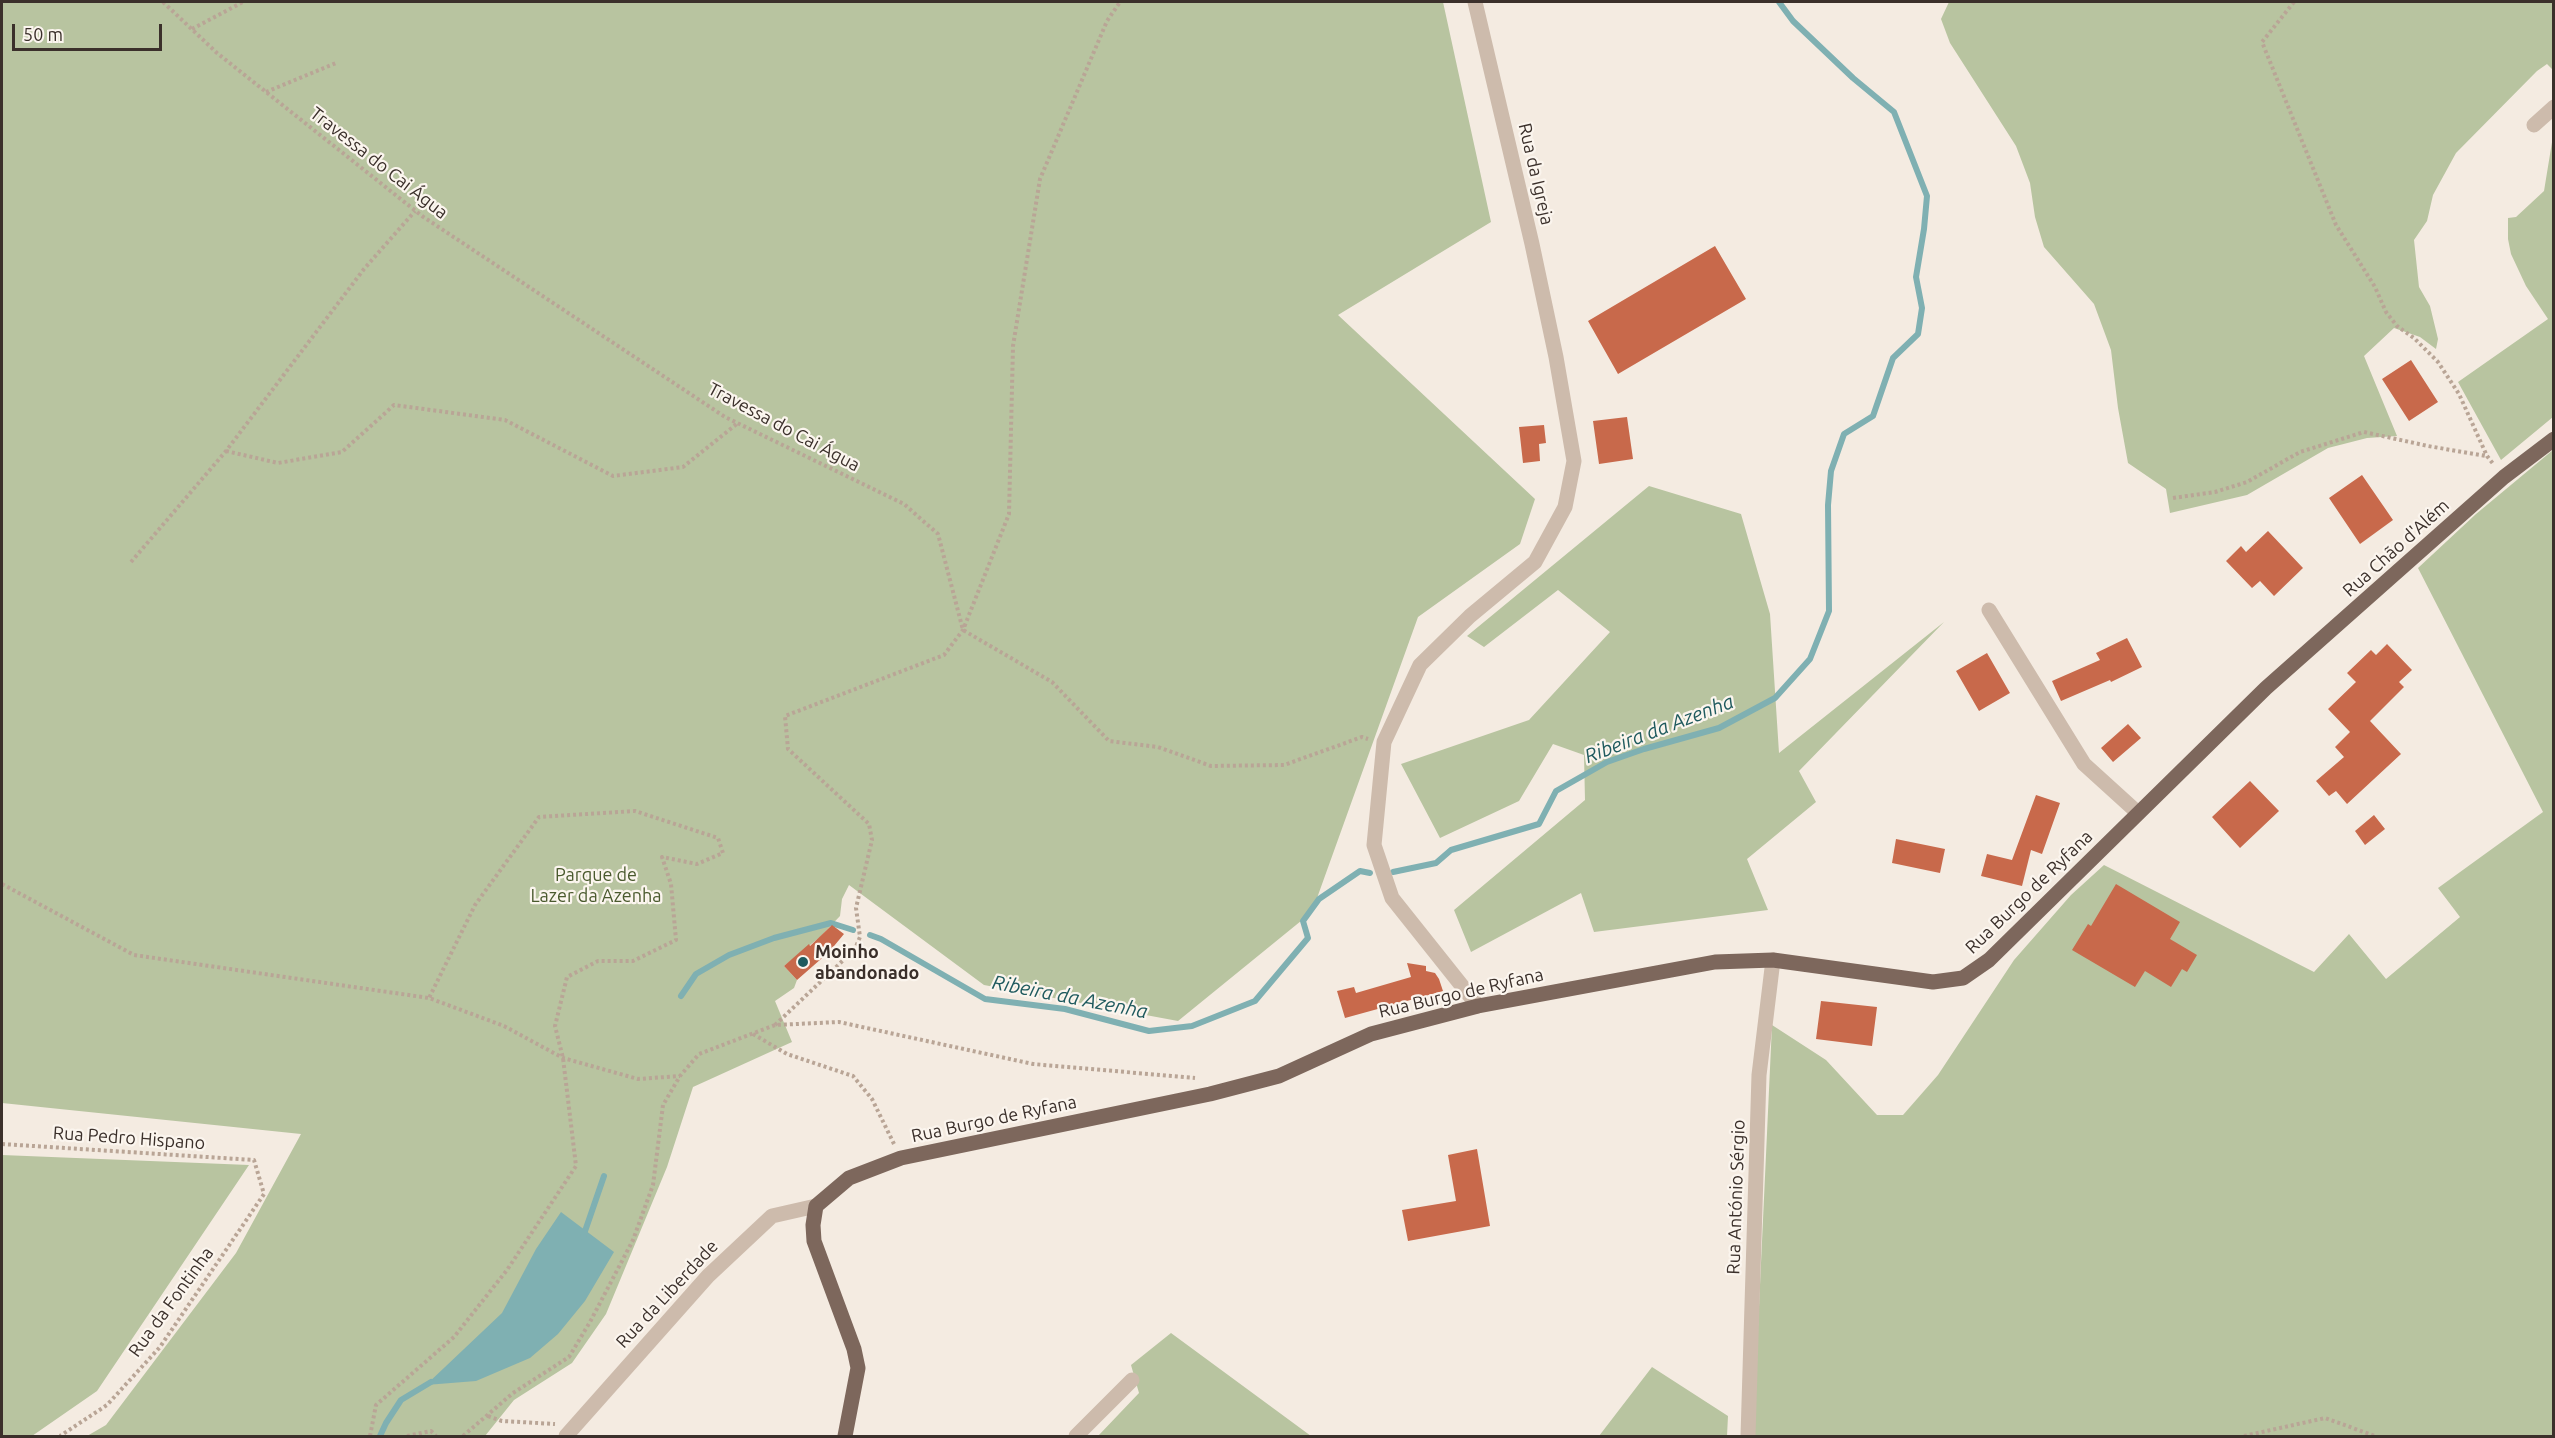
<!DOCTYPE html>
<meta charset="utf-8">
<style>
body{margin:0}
#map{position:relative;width:2555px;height:1438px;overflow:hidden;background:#f4ebe1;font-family:Ubuntu,sans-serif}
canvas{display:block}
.frame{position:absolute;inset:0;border:3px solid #3b302b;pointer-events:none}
.scale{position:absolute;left:12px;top:24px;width:150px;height:27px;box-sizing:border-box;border:3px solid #3b302b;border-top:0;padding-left:8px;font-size:18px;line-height:21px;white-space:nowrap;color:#3b302b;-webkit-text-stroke:4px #fbf5ee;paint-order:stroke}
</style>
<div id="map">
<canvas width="2555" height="1438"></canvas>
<div class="frame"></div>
<div class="scale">50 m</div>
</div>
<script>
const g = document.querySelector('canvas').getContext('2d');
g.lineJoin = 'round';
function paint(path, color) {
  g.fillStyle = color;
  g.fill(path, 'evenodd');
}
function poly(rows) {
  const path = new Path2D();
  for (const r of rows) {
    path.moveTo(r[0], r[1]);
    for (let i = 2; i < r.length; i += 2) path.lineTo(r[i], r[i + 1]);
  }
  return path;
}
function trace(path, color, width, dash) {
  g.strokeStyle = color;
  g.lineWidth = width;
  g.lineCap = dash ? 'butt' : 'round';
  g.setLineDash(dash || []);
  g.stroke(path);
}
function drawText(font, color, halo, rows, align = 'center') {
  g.font = font + ' Ubuntu,sans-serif';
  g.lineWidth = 4.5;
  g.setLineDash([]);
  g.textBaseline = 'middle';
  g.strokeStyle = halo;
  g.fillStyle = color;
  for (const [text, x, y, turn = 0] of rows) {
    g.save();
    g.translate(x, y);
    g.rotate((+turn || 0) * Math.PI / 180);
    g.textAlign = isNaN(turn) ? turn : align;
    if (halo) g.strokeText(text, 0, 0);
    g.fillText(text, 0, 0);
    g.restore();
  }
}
const green = poly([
 [2,2,1443,2,1491,222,1338,315,1535,499,1520,544,1418,617,1312,912,1178,1021,984,985,849,885,842,899,840,916,820,937,784,966,797,980,794,988,775,1001,792,1042,693,1087,667,1167,606,1314,572,1363,514,1400,485,1436,87,1436,106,1425,236,1253,301,1134,2,1103],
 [1949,2,2553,2,2553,70,2547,64,2537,71,2456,153,2433,195,2427,221,2414,240,2419,287,2430,306,2438,339,2436,349,2420,337,2394,328,2364,356,2397,436,2367,438,2328,448,2247,495,2170,513,2166,489,2128,463,2118,408,2111,350,2094,304,2044,247,2035,217,2030,183,2016,146,1950,43,1941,19],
 [2553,136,2553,417,2501,460,2458,382,2548,319,2526,286,2511,254,2508,239,2508,218,2516,217,2544,191],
 [2553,450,2553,1436,1753,1436,1772,1025,1826,1060,1877,1115,1903,1115,1938,1075,2014,960,2071,895,2104,865,2314,972,2349,934,2386,979,2460,917,2438,888,2543,812,2418,568,2476,514],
 [1649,486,1741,514,1770,614,1779,753,1944,622,1799,771,1816,802,1747,859,1768,910,1594,932,1581,893,1471,952,1454,910,1585,800,1584,755,1553,744,1519,801,1440,838,1401,764,1529,720,1610,632,1558,590,1484,647,1467,636],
 [2,1155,249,1165,97,1391,32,1436,2,1436],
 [1171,1333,1311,1436,1098,1436,1139,1393,1131,1365],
 [1652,1367,1728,1416,1727,1436,1599,1436]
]);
const water = poly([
 [561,1212,614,1252,585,1301,558,1334,530,1358,476,1381,426,1385,502,1313,536,1249]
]);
const stream = poly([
 [1393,872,1436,863,1451,850,1539,824,1556,791,1607,762,1644,749,1719,728,1775,698,1810,659,1829,611,1828,505,1831,471,1844,434,1873,416,1893,358,1918,334,1922,308,1916,277,1924,229,1927,196,1894,112,1853,78,1793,21,1779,2],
 [870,935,881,939,985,999,1065,1009,1149,1031,1192,1026,1255,1001,1308,938,1303,921,1319,899,1360,871,1370,873],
 [681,996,696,974,729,955,774,938,831,923,853,930],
 [583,1237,604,1176],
 [380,1436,386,1423,401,1400,431,1382]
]);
const building = poly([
 [1715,246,1746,299,1618,374,1588,321],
 [2411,360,2438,402,2409,421,2382,379],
 [1627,417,1633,459,1599,464,1593,421],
 [1544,425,1546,443,1539,444,1540,461,1523,463,1519,427],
 [2362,475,2393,520,2360,544,2329,498],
 [2268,531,2303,568,2274,596,2260,581,2252,588,2226,561,2241,546,2246,552],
 [2127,638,2142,667,2111,682,2110,680,2061,701,2052,681,2100,660,2096,653],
 [2387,644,2412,670,2399,682,2404,687,2370,721,2401,754,2347,804,2336,791,2329,796,2316,781,2344,757,2335,747,2350,732,2328,709,2356,682,2347,673,2371,650,2376,655],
 [1987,653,2010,693,1979,711,1956,671],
 [2128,724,2141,738,2113,762,2101,748],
 [2250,781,2279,811,2240,848,2212,817],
 [2036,795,2060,803,2042,854,2031,850,2022,886,1981,876,1987,854,2012,860],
 [2374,815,2385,829,2365,845,2355,831],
 [1896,839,1945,849,1940,873,1892,863],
 [2116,884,2180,922,2170,939,2197,955,2187,972,2182,969,2171,987,2145,971,2135,987,2072,950,2088,924,2091,926],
 [832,925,844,934,829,952,797,980,784,966,809,944,810,946],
 [1407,963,1426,966,1426,971,1435,973,1439,979,1443,991,1345,1018,1337,991,1354,987,1356,993,1411,977],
 [1821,1001,1877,1007,1872,1046,1816,1039],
 [1477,1149,1490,1226,1408,1241,1402,1210,1456,1201,1448,1155]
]);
const path = poly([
 [163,2,217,53,422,216,725,417,904,504,938,534,963,630,1052,682,1109,741,1158,747,1211,766,1284,765,1362,737,1368,739],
 [2294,2,2262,42,2336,225,2375,287,2386,312,2397,326,2414,338,2438,362,2459,394,2487,456,2494,465],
 [192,29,243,2],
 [266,92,336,63],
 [226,451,278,463,342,452,394,405,505,420,613,476,683,467,738,423],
 [2173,498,2215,492,2247,482,2300,452,2364,432,2428,446,2486,456],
 [131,562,226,451,364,269,415,211],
 [2,884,134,955,429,998,504,1026,563,1058,638,1079,680,1076],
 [775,1025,855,949,860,937,856,908,872,840,869,824,788,749,785,716,944,655,963,630,1009,514,1013,346,1040,179,1107,21,1120,2],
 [753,1034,787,1054,853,1076,872,1099,894,1144],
 [2,1144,254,1160,264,1194,160,1347,107,1405,60,1436],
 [488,1416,502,1421,555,1424],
 [370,1436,376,1405,454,1337,507,1270,576,1166,563,1058,555,1026,567,977,598,961,633,961,676,940,671,884,662,857,697,864,723,853,718,838,635,811,539,817,475,905,429,998],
 [407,1436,431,1431,436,1436],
 [463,1436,513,1393,569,1357,590,1322,633,1240,653,1185,663,1105,680,1076,699,1054,775,1025,839,1022,1033,1064,1195,1078],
 [2244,1436,2325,1418,2375,1436]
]);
const minor = poly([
 [1475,2,1532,244,1556,357,1574,461,1565,507,1535,562,1470,616,1420,665,1384,742,1374,845,1392,898,1478,1006],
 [2534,125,2554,107],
 [1989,610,2084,764,2138,813],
 [566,1436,708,1276,772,1216,816,1206],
 [1076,1436,1132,1380],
 [1748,1436,1759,1075,1773,960]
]);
const major = poly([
 [845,1436,858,1368,854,1349,814,1241,813,1225,816,1206,849,1178,901,1158,1210,1094,1279,1076,1371,1034,1478,1006,1715,962,1773,960,1933,982,1963,978,1989,960,2266,688,2504,477,2554,439]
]);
const markers = [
 [803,962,6,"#1f5a5e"]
];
const streetNames = [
 ["Travessa do Cai Água",379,163,38],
 ["Rua da Igreja",1536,174,77],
 ["Travessa do Cai Água",784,427,28],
 ["Rua Chão d'Além",2396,548,-42],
 ["Rua Burgo de Ryfana",2029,892,-44],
 ["Rua Burgo de Ryfana",1461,993,-13],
 ["Rua Burgo de Ryfana",994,1119,-12],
 ["Rua Pedro Hispano",129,1138,4],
 ["Rua António Sérgio",1736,1197,-88],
 ["Rua da Liberdade",667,1294,-47],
 ["Rua da Fontinha",171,1302,-54]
];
const parkNames = [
 ["Parque de",596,875],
 ["Lazer da Azenha",596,896]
];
const poiNames = [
 ["Moinho",815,952],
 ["abandonado",815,973]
];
const waterNames = [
 ["Ribeira da Azenha",1659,729,-21],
 ["Ribeira da Azenha",1070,997,11]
];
paint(green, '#b8c4a0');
paint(water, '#7fb0b2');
trace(stream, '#7fb0b2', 6);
paint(building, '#c8694b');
trace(path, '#b9a596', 4, [3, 3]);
trace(minor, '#cdbbac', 15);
trace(major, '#7d675c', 15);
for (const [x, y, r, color] of markers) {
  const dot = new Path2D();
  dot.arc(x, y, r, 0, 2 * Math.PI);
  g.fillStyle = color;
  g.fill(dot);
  trace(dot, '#fbf5ee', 2);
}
drawText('18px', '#3b302b', '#fbf5ee', streetNames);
drawText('18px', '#4a5a2e', '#fbf5ee', parkNames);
drawText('bold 18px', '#3b302b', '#fbf5ee', poiNames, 'left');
drawText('italic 20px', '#1f5a5e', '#fbf5ee', waterNames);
</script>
